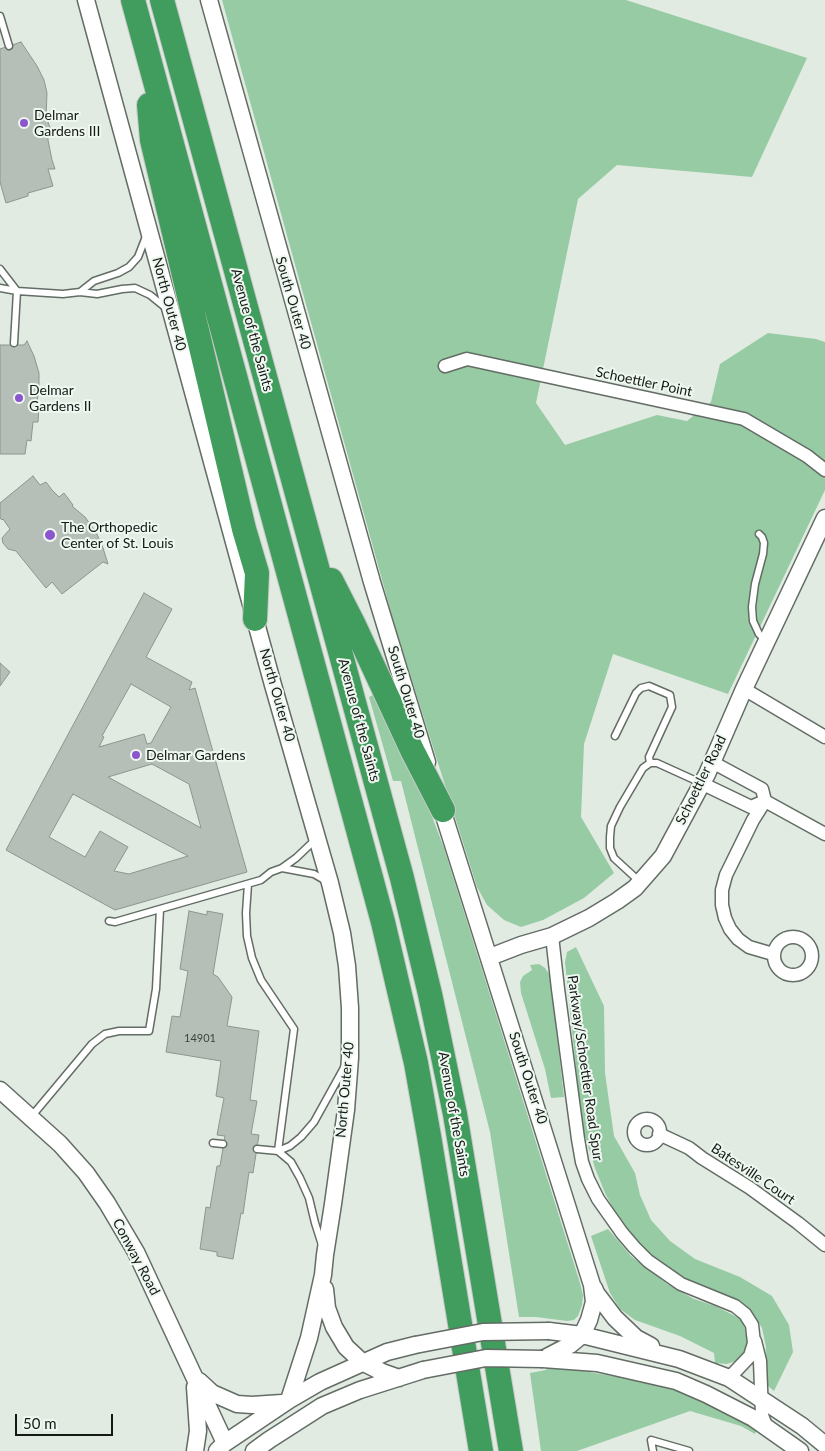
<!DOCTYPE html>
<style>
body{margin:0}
#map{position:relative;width:825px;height:1451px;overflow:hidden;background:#e1ebe2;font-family:Lato,sans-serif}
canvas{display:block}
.scale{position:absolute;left:15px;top:1414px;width:98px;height:22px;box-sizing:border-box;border:2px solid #151916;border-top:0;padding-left:6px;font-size:15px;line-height:18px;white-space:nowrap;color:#151916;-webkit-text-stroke:4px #eef8f0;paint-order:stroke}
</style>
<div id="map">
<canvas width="825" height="1451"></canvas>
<div class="scale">50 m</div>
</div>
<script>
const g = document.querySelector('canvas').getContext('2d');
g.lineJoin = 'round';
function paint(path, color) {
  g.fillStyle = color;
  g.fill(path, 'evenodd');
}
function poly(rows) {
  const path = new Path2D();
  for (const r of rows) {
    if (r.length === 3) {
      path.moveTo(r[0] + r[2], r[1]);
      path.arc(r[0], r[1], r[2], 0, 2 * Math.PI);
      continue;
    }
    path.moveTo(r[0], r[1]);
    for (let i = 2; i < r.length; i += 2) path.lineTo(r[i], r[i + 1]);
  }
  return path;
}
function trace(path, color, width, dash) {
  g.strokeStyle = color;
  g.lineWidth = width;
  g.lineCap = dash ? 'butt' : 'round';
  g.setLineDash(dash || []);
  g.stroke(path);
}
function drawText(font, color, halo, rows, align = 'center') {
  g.font = font + ' Lato,sans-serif';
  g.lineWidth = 4;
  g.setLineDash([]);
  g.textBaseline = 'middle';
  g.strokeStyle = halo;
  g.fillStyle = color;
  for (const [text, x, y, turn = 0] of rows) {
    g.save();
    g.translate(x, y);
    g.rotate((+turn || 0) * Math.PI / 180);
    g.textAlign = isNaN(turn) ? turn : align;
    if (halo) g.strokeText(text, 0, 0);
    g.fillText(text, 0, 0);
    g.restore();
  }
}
const green = poly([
 [222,0,626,0,807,58,752,177,617,165,578,199,536,403,565,445,657,415,687,421,711,402,720,364,768,333,816,339,825,342,825,490,728,694,613,654,584,744,581,817,614,873,584,898,543,920,521,927,504,920,487,905,477,887,394,623],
 [377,693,423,793,444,848,580,1283,583,1295,582,1305,578,1316,574,1320,567,1321,536,1317,519,1317,490,1132,401,781,393,781,369,697],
 [576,947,604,1006,605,1073,614,1136,635,1173,640,1195,651,1220,670,1241,695,1259,740,1277,772,1296,789,1325,793,1352,774,1391,767,1385,764,1379,766,1347,762,1328,754,1315,740,1303,694,1283,666,1267,641,1245,626,1229,617,1216,605,1193,595,1168,582,1127,565,962,567,952],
 [539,964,545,968,549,974,551,983,564,1097,551,1098,545,1069,521,993,520,982,523,976,532,970,530,965],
 [608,1229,631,1256,667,1284,694,1299,715,1306,739,1318,744,1325,748,1346,743,1355,736,1361,727,1364,715,1363,714,1353,680,1336,635,1320,620,1309,610,1293,591,1236],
 [548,1365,653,1383,701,1398,757,1429,755,1434,741,1426,690,1411,577,1451,541,1451,530,1373,546,1370]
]);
const building = poly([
 [21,42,37,66,44,80,47,93,46,117,51,130,48,130,48,140,52,160,55,169,48,169,53,186,28,193,28,196,6,203,0,182,0,49,21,42],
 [27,341,34,356,39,373,39,390,36,407,39,407,38,422,33,422,31,441,27,440,25,454,0,454,0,345,24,345,27,341],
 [33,476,40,485,46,482,52,490,59,497,64,493,73,505,72,506,85,517,96,532,103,548,108,564,103,562,62,594,52,582,46,588,16,551,8,549,3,543,2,538,10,529,3,519,2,520,0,518,0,503,33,476],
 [144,593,172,609,146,657,192,682,189,690,195,688,247,872,115,910,6,850,144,593],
 [131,684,171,707,151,743,147,744,144,734,99,747,104,737,102,736,131,684],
 [152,764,189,784,201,828,108,777,152,764],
 [73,794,188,856,129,874,114,871,128,847,100,831,85,857,49,837,73,794],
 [0,663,10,672,0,686,0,663],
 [189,911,207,915,207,911,223,914,213,974,218,977,232,997,227,1026,259,1031,250,1100,257,1101,251,1134,259,1135,253,1173,249,1172,243,1214,241,1213,233,1259,217,1256,217,1252,200,1249,206,1207,210,1208,217,1166,220,1166,225,1136,217,1135,224,1098,216,1096,221,1061,166,1052,172,1016,180,1017,188,971,180,969,189,911]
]);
const service = poly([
 [0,16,9,46],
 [0,269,17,291],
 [0,288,17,291],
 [80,292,94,281,118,273,129,267,138,257,147,234],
 [14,343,17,291,63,294,80,292,97,294,122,289,135,288,150,295,166,308],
 [759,534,762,537,764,543,763,554,755,584,752,607,753,621,759,634,766,641],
 [615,736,636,693,641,688,649,686,670,695,672,707,649,757,650,763],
 [282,868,314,874,326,881],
 [639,881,614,858,610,848,610,837,611,826,620,807,643,768,650,763,657,763,701,783],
 [248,884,246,913,247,936,252,958,261,980,294,1029,278,1151],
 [160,909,261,880,271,872,282,868,296,858,315,840],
 [31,1117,92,1044,105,1034,119,1031,149,1031,156,989,160,909,115,922,109,921],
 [213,1143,223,1144],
 [257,1149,278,1151,290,1146,301,1137,314,1122,345,1066],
 [278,1151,291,1162,300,1178,309,1198,315,1223,322,1245],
 [653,1451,651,1440,689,1451]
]);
const minor = poly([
 [445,366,467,359,744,419,807,456,825,470],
 [744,689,825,737],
 [712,762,762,789,765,801,825,834],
 [701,783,751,807,765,801],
 [765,801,753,820,726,875,722,890,722,905,725,918,730,929,738,939,749,947,773,954],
 [552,936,558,989,578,1139,582,1162,588,1179,598,1199,622,1233,634,1247,648,1261,681,1284,735,1306,745,1314,752,1325,754,1343,750,1356,729,1378],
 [793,956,19],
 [647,1132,13],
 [659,1134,689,1148,702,1158,750,1188,798,1223,825,1245],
 [755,1341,760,1361,762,1415,766,1426]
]);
const tertiary = poly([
 [86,0,273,685,330,883,342,933,347,966,350,1008,350,1058,346,1110,333,1204,325,1255,323,1275,309,1338,289,1400],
 [209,0,372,582,427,762],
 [439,800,592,1285,594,1302,589,1320,582,1335,570,1345,543,1359],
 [490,957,521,945,552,936,589,918,617,901,635,888,663,856,707,774,744,689,825,518],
 [0,1090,60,1144,86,1173,107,1203,136,1252,225,1443],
 [594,1288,596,1293,615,1318,636,1338,651,1346],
 [325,1289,327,1308,334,1327,346,1347,362,1362,382,1372,399,1378],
 [549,1331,582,1335,679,1359,729,1378,802,1426,825,1445],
 [543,1359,597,1363,676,1381,706,1394,753,1418,800,1451],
 [199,1381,212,1393,237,1404,252,1405,282,1403],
 [195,1451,198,1431,195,1387],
 [217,1451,225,1443,289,1400,320,1382,387,1352,415,1345],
 [254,1451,269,1440,322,1406,360,1390,423,1370]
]);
const motorway = poly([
 [133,0,383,922,416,1063,429,1136,481,1451],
 [162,0,402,878,430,994,455,1114,511,1451],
 [149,105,152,140,244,529,257,573,255,619],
 [331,580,354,625,412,750,443,810]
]);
const tertiaryBridge = poly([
 [415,1345,483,1332,549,1331],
 [423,1370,486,1358,543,1359]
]);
const markers = [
 [24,123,5,"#8a55cd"],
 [19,398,5,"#8a55cd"],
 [50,535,6,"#8a55cd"],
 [136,755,5,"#8a55cd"]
];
const numberNames = [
 ["14901",200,1038]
];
const poiNames = [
 ["Delmar",34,115],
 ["Gardens III",34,131],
 ["Delmar",29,390],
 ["Gardens II",29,406],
 ["The Orthopedic",61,527],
 ["Center of St. Louis",61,543],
 ["Delmar Gardens",146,755]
];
const streetNames = [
 ["South Outer 40",293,303,74],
 ["North Outer 40",169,304,75],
 ["Avenue of the Saints",252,330,75],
 ["Schoettler Point",644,382,12],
 ["South Outer 40",406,692,73],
 ["North Outer 40",277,695,74],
 ["Avenue of the Saints",359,720,75],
 ["Schoettler Road",701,780,-64],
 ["Parkway/Schoettler Road Spur",585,1068,82],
 ["South Outer 40",528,1078,72],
 ["North Outer 40",345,1090,-85],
 ["Avenue of the Saints",454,1114,80],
 ["Batesville Court",753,1174,34],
 ["Conway Road",136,1257,62]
];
paint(green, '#97cba3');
paint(building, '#b5bfb7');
trace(building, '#8c958e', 1);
trace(service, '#636c65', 9);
trace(minor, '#636c65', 15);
trace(tertiary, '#636c65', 19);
trace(motorway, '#c7c8c7', 26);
trace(service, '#fff', 6);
trace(minor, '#fff', 12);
trace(tertiary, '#fff', 16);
trace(motorway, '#409d5e', 24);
trace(tertiaryBridge, '#636c65', 19, []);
trace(tertiaryBridge, '#fff', 16);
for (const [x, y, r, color] of markers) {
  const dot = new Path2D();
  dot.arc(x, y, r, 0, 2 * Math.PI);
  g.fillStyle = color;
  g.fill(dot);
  trace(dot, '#eef8f0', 2);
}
drawText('11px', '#3d423e', null, numberNames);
drawText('14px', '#151916', '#eef8f0', poiNames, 'left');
drawText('14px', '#151916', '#eef8f0', streetNames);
</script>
